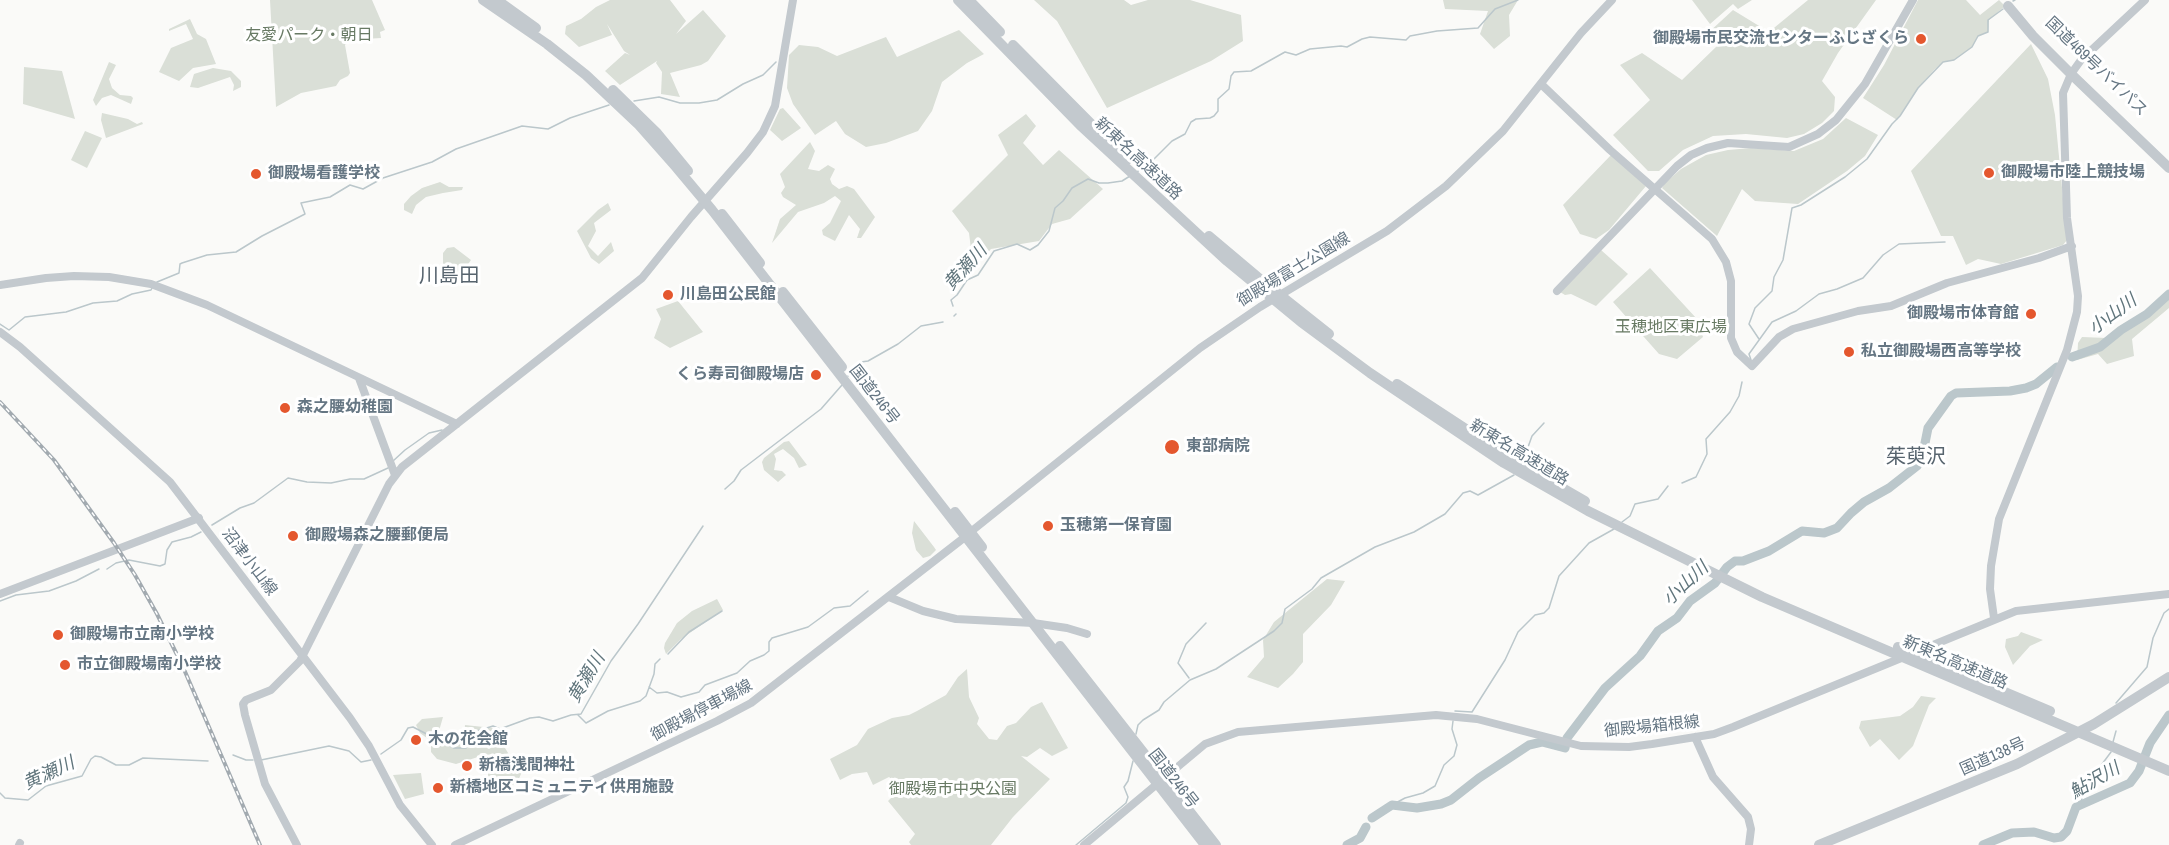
<!DOCTYPE html>
<meta charset="utf-8">
<style>
body{margin:0}
canvas{display:block;background:#fafaf8}
</style>
<canvas width="2169" height="845"></canvas>
<script>
const g = document.querySelector('canvas').getContext('2d');
g.lineJoin = 'round';
function paint(path, color) {
  g.fillStyle = color;
  g.fill(path, 'evenodd');
}
function poly(rows) {
  const path = new Path2D();
  for (const r of rows) {
    path.moveTo(r[0], r[1]);
    for (let i = 2; i < r.length; i += 2) path.lineTo(r[i], r[i + 1]);
  }
  return path;
}
function trace(path, color, width, dash) {
  g.strokeStyle = color;
  g.lineWidth = width;
  g.lineCap = dash ? 'butt' : 'round';
  g.setLineDash(dash || []);
  g.stroke(path);
}
function drawText(font, color, halo, rows, align = 'center') {
  g.font = font + ' "Archivo Narrow","Noto Sans JP",sans-serif';
  g.lineWidth = 6;
  g.setLineDash([]);
  g.textBaseline = 'middle';
  g.strokeStyle = halo;
  g.fillStyle = color;
  for (const [text, x, y, turn = 0] of rows) {
    g.save();
    g.translate(x, y);
    g.rotate((+turn || 0) * Math.PI / 180);
    g.textAlign = isNaN(turn) ? turn : align;
    if (halo) g.strokeText(text, 0, 0);
    g.fillText(text, 0, 0);
    g.restore();
  }
}
const green = poly([
 [270,0,372,0,385,30,380,32,381,38,348,40,345,45,350,73,348,76,340,80,336,86,301,93,276,107],
 [610,0,670,0,686,21,676,34,703,10,726,36,708,61,701,65,670,73,680,97,661,94,662,72,656,63,657,61,620,85,605,71,625,53,630,55,624,51,607,24,612,35,579,47,565,34,566,26,581,19,596,7],
 [1034,0,1124,0,1131,5,1148,0,1190,0,1241,15,1243,41,1211,61,1107,108,1057,21],
 [1443,0,1518,0,1509,15,1510,36,1494,49,1480,34,1488,11,1445,9],
 [1692,0,1752,0,1738,9,1733,4,1710,24],
 [1808,0,1876,0,1838,53,1822,81,1835,97,1834,111,1822,123,1804,134,1787,138,1746,134,1713,136,1683,150,1659,171,1648,171,1613,135,1650,100,1620,65,1642,53,1682,80,1717,46,1708,33,1733,10,1769,32],
 [1918,0,1966,0,1980,15,1999,0,2005,6,1989,20,1988,32,1978,36,1972,47,1954,60,1943,62,1934,70,1918,88,1897,120,1863,98,1884,65],
 [190,19,197,34,206,39,216,64,193,68,179,81,159,72,171,48,193,39,186,24,169,31,169,29],
 [959,30,984,54,967,63,942,82,932,111,918,131,886,143,866,147,845,134,836,121,815,135,793,104,787,88,789,55,799,45,818,47,837,56,886,37,897,57],
 [2031,44,2048,79,2055,115,2067,240,2063,245,2001,264,1978,259,1966,265,1953,236,1941,236,1911,171],
 [109,62,116,65,109,79,112,88,120,95,131,96,133,98,131,104,111,95,102,98,96,106,93,100],
 [24,67,62,71,75,119,23,104],
 [213,68,231,71,241,81,241,87,233,91,234,85,230,77,198,88,190,87,194,74],
 [783,108,801,128,782,141,770,130,780,109],
 [102,113,128,119,137,124,142,122,143,124,106,138,101,120],
 [1026,114,1036,126,1023,143,1043,165,1059,150,1103,189,1070,219,1052,224,1039,241,991,249,980,261,972,257,969,233,952,211,1008,155,998,135],
 [1846,118,1878,135,1865,156,1847,171,1798,204,1755,201,1742,189,1717,236,1662,188,1665,183,1681,169,1706,155,1728,150,1751,148,1794,151,1823,139],
 [85,131,102,138,87,168,71,160],
 [810,142,815,151,808,169,819,171,828,165,835,169,830,179,832,184,839,189,847,186,854,189,875,217,861,238,857,238,860,229,849,215,835,241,823,235,822,230,830,223,841,201,835,196,824,203,798,212,772,243,780,219,796,205,783,197,781,193,785,187,780,174],
 [1611,155,1646,186,1609,230,1596,239,1580,234,1563,205],
 [440,182,449,187,463,187,462,190,443,193,426,197,416,205,412,214,404,210,404,204,411,196,422,188],
 [608,203,611,210,594,223,596,231,588,246,598,256,611,242,614,251,599,264,591,258,577,231,598,210],
 [454,247,471,260,464,270,452,273,449,279,443,268,443,253,447,248],
 [1601,250,1628,274,1596,306,1571,294,1565,295,1560,292],
 [1650,268,1697,319,1703,337,1677,359,1659,354,1613,302],
 [2169,297,2169,308,2132,339,2134,356,2107,364,2098,354,2077,360,2078,343,2082,337,2107,338,2126,324],
 [678,301,703,332,670,348,654,338,661,319,656,309],
 [789,441,807,465,799,468,794,458,783,449,774,454,776,459,774,470,782,471,786,475,778,482,764,470,762,462,764,458,784,442],
 [914,521,934,547,936,550,930,556,923,558,916,550,912,533],
 [1327,579,1345,581,1331,605,1303,634,1303,662,1293,674,1278,688,1247,677,1264,657,1263,640,1274,622],
 [717,599,723,610,681,639,666,654,664,648,665,643,677,623,692,611],
 [2021,632,2043,640,2030,646,2013,665,2005,647,2006,639,2018,636],
 [967,669,969,697,979,718,977,724,989,739,997,740,1007,726,1016,723,1031,707,1042,702,1068,748,1052,756,1040,748,1027,757,1021,756,1050,779,1013,817,991,845,911,845,909,842,915,834,888,801,899,790,894,781,889,777,873,785,867,772,852,774,840,780,830,759,857,745,868,729,892,718,909,715,917,711,946,695,958,677],
 [1921,696,1936,698,1929,705,1913,746,1899,760,1880,739,1870,747,1859,728,1861,721,1900,716,1913,707],
 [443,717,439,731,446,740,464,738,465,725,493,728,507,735,505,748,521,774,517,783,488,795,488,771,481,756,456,764,437,759,431,752,431,741,420,733,416,725,422,719],
 [421,773,424,794,405,799,393,775]
]);
const stream = poly([
 [2013,1,2015,0],
 [634,101,659,97,680,103,699,103,717,100,743,84,763,75,776,62],
 [1137,172,1148,165,1172,141,1185,134,1191,122,1196,119,1210,118,1214,116,1218,111,1218,99,1229,89,1231,76,1234,72,1251,71,1285,52,1296,55,1310,49,1341,46,1347,47,1362,39,1370,37,1406,40,1410,36,1437,31,1478,28,1495,9,1518,0],
 [157,282,179,273,180,264,182,263,207,255,236,252,262,236,305,214,301,203,330,197,350,185,363,189,383,178,432,162,456,149,522,126,548,129,570,118,609,105],
 [953,306,951,300,957,295,967,280,978,275,994,251,1017,244,1030,250,1038,245,1049,231,1055,208,1063,201,1072,188,1088,179,1099,183,1108,183,1122,181,1130,176],
 [954,316,956,314],
 [0,324,9,330,25,317,66,312,93,303,117,301,132,294,151,290,152,288],
 [1759,339,1749,324,1755,308,1772,291,1774,277,1783,260,1792,208,1801,205,1845,177,1867,159,1892,124,1900,116,1918,88,1943,62,1954,60,1972,47,1978,36,1988,32,1988,20,2003,9],
 [1751,360,1749,354,1772,322,1796,311,1819,294,1837,289,1863,278,1883,255,1899,244,1945,242],
 [848,376,861,362,868,361,898,344,921,326,943,322],
 [393,461,405,450,429,433,442,430],
 [1523,461,1532,436,1544,423],
 [1682,483,1696,477,1707,454,1706,439,1730,412,1739,396,1742,382],
 [725,489,734,481,741,470,821,409,842,385],
 [1622,522,1630,516,1635,504,1658,499,1668,486],
 [212,525,240,508,254,503,288,478,307,482,331,483,350,479,364,479,388,468],
 [107,569,116,563,129,560,160,566,165,564,167,550,172,542,191,537,201,532],
 [0,601,16,595,49,591,76,581,99,569],
 [668,654,689,632,722,611],
 [1189,678,1178,663,1186,644,1206,623],
 [649,687,657,693,667,692,681,697,699,692,705,685,737,673,750,661,764,655,769,651,769,642,772,638,808,627,834,608,850,606,868,591],
 [2116,703,2147,667,2153,638,2164,613,2169,609],
 [1455,711,1472,712,1505,660,1518,632,1535,615,1544,613,1549,608,1559,576,1589,543,1614,529],
 [578,715,586,723,608,711,640,701,646,696,654,674,655,664,660,659],
 [1136,734,1138,725,1143,720,1159,710,1164,702,1190,680,1216,669,1274,631,1282,623,1285,609,1312,589,1321,578,1375,547,1414,532,1445,514,1463,493,1470,491,1478,495,1514,475],
 [2113,742,2116,731],
 [381,754,401,740,408,728,413,727,454,748,466,748,477,731,493,726,500,729,530,718,539,717,553,721,571,715,581,714,611,661,638,624,703,526],
 [233,755,246,760,253,760],
 [261,760,329,746,349,751,361,762,371,760],
 [0,793,5,798,28,800,46,786,82,776,91,759,95,756,101,757,116,765,129,765,143,758,208,761],
 [2081,804,2083,792,2088,783,2111,752],
 [1392,805,1405,798,1423,793,1435,786,1444,765,1454,756,1457,745,1452,729,1453,721],
 [1076,845,1126,803,1128,797,1124,787,1128,781,1133,761]
]);
const river = poly([
 [2072,357,2100,347,2121,330,2147,314,2169,294],
 [1372,818,1392,805,1417,808,1441,804,1451,800,1479,778,1529,745,1542,742,1565,748,1567,738,1605,688,1640,656,1658,631,1677,618,1690,601,1715,583,1727,567,1735,561,1743,561,1769,551,1802,531,1824,533,1837,528,1851,513,1864,502,1889,488,1917,466,1923,453,1928,428,1951,396,1956,393,2010,391,2026,388,2036,384,2057,367],
 [1347,845,1360,838,1366,827],
 [1983,845,2012,833,2034,832,2054,838,2061,837,2067,831,2076,807,2130,783,2139,771,2150,743,2169,715]
]);
const secondary = poly([
 [1541,84,1610,150,1712,239,1726,262,1731,281,1731,338,1737,352,1752,366,1779,337,1793,329,1858,311,1891,306,1947,283,2039,258,2072,246],
 [0,285,46,278,74,276,109,277,151,284,207,305,457,424],
 [1557,291,1677,166,1691,155,1707,148,1728,143,1789,147,1818,134,1836,120,1865,84,1913,0],
 [0,332,20,347,170,482,350,718,369,746,400,805,432,845],
 [359,378,395,475],
 [0,594,199,518],
 [889,597,923,611,956,619,1033,623,1067,628,1087,634],
 [1994,618,1990,589,1991,566,1999,519,2067,350,2077,312,2078,296,2067,218,2063,93,2071,74,2081,60,2145,0],
 [1695,737,1713,777,1748,817,1751,829,1749,845],
 [19,845,20,843],
 [297,845,265,784,245,715,243,704,246,700,271,690,300,661,389,484,402,467,642,278,691,217,747,153,763,132,775,106,793,0],
 [455,845,717,721,751,703,965,537],
 [1084,845,1205,744,1238,732,1436,715,1477,719,1581,746,1629,747,1652,744,1714,734,1733,727,2016,611,2169,594]
]);
const primary = poly([
 [968,534,1200,348,1260,307,1387,231,1446,186,1503,131,1581,33,1612,0]
]);
const highway = poly([
 [483,0,547,44,586,75,638,124,676,167,712,210,1205,845],
 [497,0,536,28],
 [958,0,1080,125,1227,261,1301,322,1370,373,1504,463,1588,511,1762,597,2169,771],
 [969,0,1000,32],
 [2008,6,2033,36,2071,74,2169,168],
 [1013,45,1127,160],
 [613,90,656,132,688,171],
 [722,214,760,263],
 [1209,236,1266,284,1329,334],
 [783,292,842,367],
 [1397,384,1507,456,1585,501],
 [955,512,982,547],
 [1060,646,1216,845],
 [1898,647,2050,711],
 [1819,845,2017,764,2094,724,2169,677]
]);
const rail = poly([
 [0,402,54,460,114,543,135,575,157,614,183,667,260,845]
]);
const markers = [
 [1921,39,6,"#e4572e"],
 [1989,173,6,"#e4572e"],
 [256,174,6,"#e4572e"],
 [668,295,6,"#e4572e"],
 [2031,314,6,"#e4572e"],
 [1849,352,6,"#e4572e"],
 [816,375,6,"#e4572e"],
 [285,408,6,"#e4572e"],
 [1172,447,8,"#e4572e"],
 [1048,526,6,"#e4572e"],
 [293,536,6,"#e4572e"],
 [58,635,6,"#e4572e"],
 [65,665,6,"#e4572e"],
 [416,740,6,"#e4572e"],
 [467,766,6,"#e4572e"],
 [438,788,6,"#e4572e"]
];
const parkNames = [
 ["友愛パーク・朝日",309,36],
 ["玉穂地区東広場",1671,328],
 ["御殿場市中央公園",953,790]
];
const poiNames = [
 ["御殿場市民交流センターふじざくら",1909,39,"right"],
 ["御殿場市陸上競技場",2001,173],
 ["御殿場看護学校",268,174],
 ["川島田公民館",680,295],
 ["御殿場市体育館",2019,314,"right"],
 ["私立御殿場西高等学校",1861,352],
 ["くら寿司御殿場店",804,375,"right"],
 ["森之腰幼稚園",297,408],
 ["東部病院",1186,447],
 ["玉穂第一保育園",1060,526],
 ["御殿場森之腰郵便局",305,536],
 ["御殿場市立南小学校",70,635],
 ["市立御殿場南小学校",77,665],
 ["木の花会館",428,740],
 ["新橋浅間神社",479,766],
 ["新橋地区コミュニティ供用施設",450,788]
];
const streetNames = [
 ["国道469号バイパス",2096,67,44],
 ["新東名高速道路",1138,159,43],
 ["御殿場富士公園線",1294,270,-31],
 ["国道246号",874,395,52],
 ["新東名高速道路",1519,453,31],
 ["沼津小山線",249,562,53],
 ["新東名高速道路",1955,663,23],
 ["御殿場停車場線",702,711,-28],
 ["御殿場箱根線",1652,727,-6],
 ["国道138号",1993,757,-24],
 ["国道246号",1173,779,52]
];
const waterNames = [
 ["黄瀬川",966,268,-48],
 ["小山川",2113,315,-36],
 ["小山川",1686,584,-43],
 ["黄瀬川",587,678,-59],
 ["黄瀬川",49,774,-25],
 ["鮎沢川",2095,781,-30]
];
const quarterNames = [
 ["川島田",449,277],
 ["茱萸沢",1916,458]
];
paint(green, '#dadfd7');
trace(stream, '#bbc7cb', 1.5);
trace(river, '#bbc7cb', 9);
trace(secondary, '#c3c9ce', 8);
trace(primary, '#c3c9ce', 8);
trace(highway, '#c3c9ce', 10);
trace(rail, '#a2aab0', 4);
trace(rail, '#fff', 1.5, [4.5]);
for (const [x, y, r, color] of markers) {
  const dot = new Path2D();
  dot.arc(x, y, r, 0, 2 * Math.PI);
  g.fillStyle = color;
  g.fill(dot);
  trace(dot, '#fff', 2);
}
drawText('16px', '#687a64', '#fff', parkNames);
drawText('bold 16px', '#657683', '#fff', poiNames, 'left');
drawText('16px', '#657683', '#fff', streetNames);
drawText('italic 18px', '#60757c', '#fff', waterNames);
drawText('20px', '#57646e', '#fff', quarterNames);
</script>
